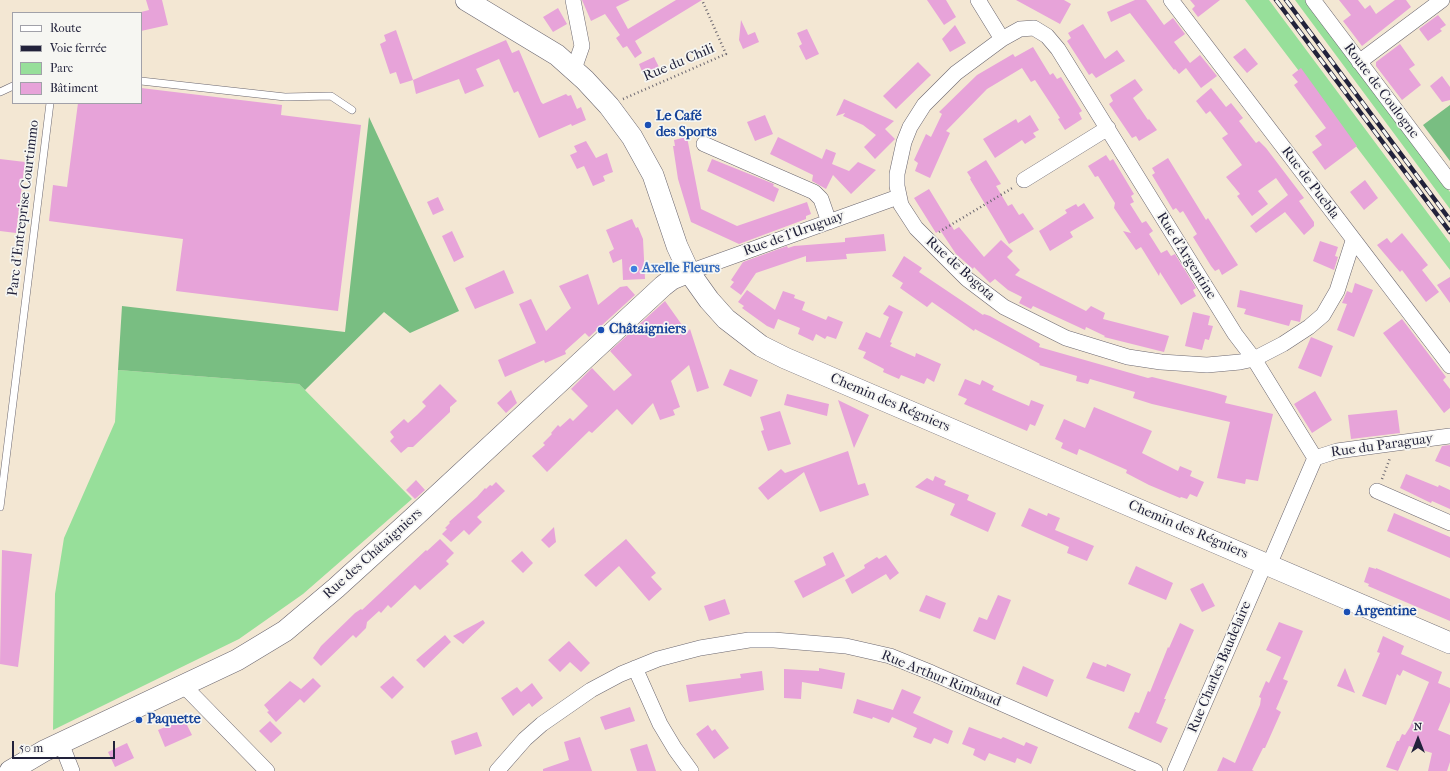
<!DOCTYPE html>
<meta charset="utf-8">
<style>
body{margin:0}
#map{position:relative;width:1450px;height:771px;overflow:hidden;background:#f3e7d3;font-family:"IM FELL French Canon",serif}
canvas{display:block}
.legend{position:absolute;left:12px;top:12px;width:130px;height:92px;box-sizing:border-box;background:#f6f6f2;border:1px solid #a1a1a9;margin:0;padding:5px 7px;list-style:none;font-size:12px;color:#22223b}
.legend li{display:flex;align-items:center;gap:8px;height:20px}
.legend b{width:20px;border:1px solid #a1a1a9}
.north{position:absolute;left:1398px;top:719px;width:40px;height:40px;-webkit-text-stroke:3px #f6f6f2;paint-order:stroke;rotate:0deg;font-size:11px;font-weight:700;line-height:16px;text-align:center;color:#22223b}
.north::after{content:'';display:block;margin:auto;width:14px;height:18px;background:#22223b;clip-path:polygon(50% 0,100% 100%,50% 72%,0 100%)}
.scale{position:absolute;left:12px;top:741px;width:103px;height:18px;box-sizing:border-box;border:2px solid #22223b;border-top:0;padding-left:5px;font-size:12px;line-height:14px;white-space:nowrap;color:#22223b;-webkit-text-stroke:3px #f6f6f2;paint-order:stroke}
</style>
<div id="map">
<canvas width="1450" height="771"></canvas>
<ul class="legend">
<li><b style="height:5px;background:#fff"></b>Route</li>
<li><b style="height:5px;background:#22223b"></b>Voie ferrée</li>
<li><b style="height:11px;background:#97df9a"></b>Parc</li>
<li><b style="height:11px;background:#e7a3d9"></b>Bâtiment</li>
</ul>
<div class="north">N</div>
<div class="scale">50 m</div>
</div>
<script>
const g = document.querySelector('canvas').getContext('2d');
g.lineJoin = 'round';
function paint(path, color) {
  g.fillStyle = color;
  g.fill(path, 'evenodd');
}
function poly(rows) {
  const path = new Path2D();
  for (const r of rows) {
    path.moveTo(r[0], r[1]);
    for (let i = 2; i < r.length; i += 2) path.lineTo(r[i], r[i + 1]);
  }
  return path;
}
function trace(path, color, width, dash) {
  g.strokeStyle = color;
  g.lineWidth = width;
  g.lineCap = dash ? 'butt' : 'round';
  g.setLineDash(dash || []);
  g.stroke(path);
}
function drawText(font, color, halo, rows, align = 'center') {
  g.font = font + ' "IM FELL French Canon",serif';
  g.lineWidth = 3.5;
  g.setLineDash([]);
  g.textBaseline = 'middle';
  g.strokeStyle = halo;
  g.fillStyle = color;
  for (const [text, x, y, turn = 0] of rows) {
    g.save();
    g.translate(x, y);
    g.rotate((+turn || 0) * Math.PI / 180);
    g.textAlign = isNaN(turn) ? turn : align;
    if (halo) g.strokeText(text, 0, 0);
    g.fillText(text, 0, 0);
    g.restore();
  }
}
const green = poly([
 [1245,0,1269,0,1450,243,1450,270],
 [1295,0,1306,0,1450,192,1450,209],
 [118,370,299,384,412,499,303,594,239,639,53,730,55,594,64,538,115,422]
]);
const forest = poly([
 [1450,105,1450,161,1423,125],
 [369,117,459,311,410,333,384,312,305,390,299,384,118,370,122,306,345,332]
]);
const building = poly([
 [146,0,162,0,168,25,141,31,141,12,149,10],
 [582,0,630,0,616,7,628,29,676,0,702,0,635,41,642,53,635,58,627,46,623,48,616,38,620,35,605,14,591,21],
 [927,0,946,0,956,17,944,25],
 [1016,0,1064,0,1071,4,1060,24],
 [1135,0,1146,0,1164,25,1173,18,1185,34,1174,42,1190,63,1200,55,1217,76,1201,88,1186,68,1179,74,1175,69,1174,70,1130,13,1111,22,1107,12],
 [1190,0,1220,0,1198,17,1192,9,1195,6],
 [1339,0,1358,0,1365,9,1370,5,1376,14,1395,0,1406,0,1411,7,1362,46,1343,21,1351,15],
 [558,8,567,24,553,32,543,17],
 [1438,15,1446,25,1440,29,1442,31,1428,41,1419,29],
 [741,20,748,35,755,32,759,42,743,49,739,40],
 [1083,24,1105,59,1117,50,1125,61,1096,78,1092,73,1089,75,1067,41,1071,38,1068,33],
 [955,25,966,43,950,52,942,39],
 [807,29,819,54,806,60,799,46,802,44,797,33],
 [396,30,413,80,506,40,512,53,519,50,541,102,543,104,566,94,568,96,571,95,577,109,581,107,586,120,572,126,571,124,539,138,518,91,514,93,499,59,476,69,484,86,465,94,459,79,416,94,413,80,400,84,396,72,390,74,380,44,386,41,384,35],
 [1400,44,1415,65,1409,69,1421,85,1402,100,1376,66,1376,62],
 [1033,47,1050,75,1053,73,1057,79,1061,77,1082,111,1079,113,1082,119,1065,130,1058,119,1060,118,1035,80,1031,82,1022,68,987,89,946,131,950,133,930,178,915,171,918,163,914,160,926,134,931,137,942,114,939,112,977,75,1013,54,1015,57],
 [1245,48,1258,64,1247,73,1233,57],
 [654,57,659,67,643,74,639,64],
 [918,62,931,75,896,109,883,96],
 [1301,68,1357,146,1325,170,1312,152,1322,145,1315,136,1326,128,1294,85,1298,82,1292,75],
 [1442,76,1450,87,1450,100,1442,102,1430,86],
 [1135,79,1143,90,1133,98,1148,120,1149,119,1157,130,1139,141,1136,136,1132,138,1109,104,1113,101,1110,95],
 [141,88,282,105,281,115,361,125,338,311,176,291,183,239,49,221,53,185,67,187,78,103,141,103],
 [1211,88,1226,107,1231,103,1243,118,1239,121,1256,143,1259,141,1266,148,1304,198,1299,201,1314,222,1314,226,1304,235,1285,212,1256,233,1250,226,1288,195,1276,178,1258,191,1268,204,1252,216,1237,196,1240,194,1226,177,1242,165,1222,138,1228,134,1210,111,1206,114,1196,101],
 [844,99,894,121,885,129,895,139,875,159,864,147,876,135,863,125,843,116,845,113,836,116],
 [765,115,773,134,755,141,747,122],
 [1030,115,1039,130,1033,133,1036,137,1025,144,1022,140,995,158,983,139,1016,119,1018,123],
 [687,137,701,209,737,226,807,202,811,214,806,216,806,219,739,244,691,222,678,179,673,146,675,146,674,140],
 [778,137,822,159,826,149,836,153,832,164,849,171,858,162,876,170,851,194,833,175,826,189,812,181,813,175,770,154],
 [586,141,596,158,607,153,613,172,603,176,605,181,593,186,584,166,577,169,570,155,577,152,574,146],
 [1106,155,1110,161,1113,159,1134,194,1131,196,1134,202,1130,204,1142,223,1146,221,1153,231,1149,234,1161,253,1167,250,1171,256,1175,254,1196,288,1193,290,1196,296,1181,305,1160,272,1159,276,1141,247,1136,250,1123,231,1131,233,1114,208,1115,203,1098,176,1095,177,1088,166],
 [1168,158,1206,220,1208,218,1238,265,1222,275,1219,269,1215,271,1211,266,1193,237,1197,234,1183,211,1180,213,1176,208,1173,210,1152,175,1155,173,1152,168],
 [0,159,25,162,16,233,0,231],
 [712,159,774,184,773,186,779,189,774,202,707,171],
 [986,160,1001,184,996,186,1008,206,1012,204,1019,215,1023,213,1034,229,1009,244,970,179,971,178,967,172],
 [1365,180,1378,198,1364,210,1350,192],
 [929,189,954,230,959,227,984,257,1001,240,1013,251,1007,257,1020,270,1015,275,1086,311,1091,306,1105,313,1103,319,1169,336,1164,352,1104,337,1105,336,1086,327,1085,330,1033,306,1031,309,1019,303,1022,297,1008,290,995,279,990,283,974,267,973,269,956,254,940,230,936,233,914,198],
 [438,197,444,210,433,215,427,202],
 [1084,203,1094,218,1070,232,1073,237,1050,251,1039,231,1067,213,1065,210,1076,204,1078,207],
 [632,219,636,228,638,227,643,239,645,279,623,280,622,259,613,263,609,252,614,249,606,230],
 [452,231,464,257,454,262,442,236],
 [1402,233,1428,265,1422,270,1439,292,1426,302,1402,270,1400,272,1377,245,1387,238,1391,243],
 [884,234,886,251,846,254,847,259,806,262,806,256,756,273,741,295,730,287,734,282,731,280,743,262,787,246,788,248,794,246,845,242,845,238],
 [1320,241,1338,247,1335,256,1338,257,1334,270,1313,261],
 [904,256,922,268,919,272,983,315,984,314,990,316,1040,344,1039,347,1148,378,1152,377,1213,392,1227,396,1225,403,1273,414,1258,481,1246,479,1245,484,1217,478,1230,422,1152,404,1133,398,1135,392,1090,379,1088,384,1076,381,1077,376,1039,365,1040,364,975,329,974,331,932,302,927,307,900,288,903,283,892,276],
 [504,270,514,293,475,309,465,288],
 [588,274,598,305,620,287,627,286,635,295,589,337,585,333,565,351,566,354,545,363,544,360,505,377,498,360,536,343,519,304,531,299,546,331,571,308,559,286],
 [1450,277,1450,303,1437,285],
 [1355,283,1373,290,1354,337,1337,330,1347,304,1342,303,1347,291,1352,293],
 [747,290,775,310,783,291,795,295,794,298,805,302,802,310,826,320,828,316,843,322,836,339,827,336,825,339,816,334,813,341,798,334,800,328,778,319,774,329,767,326,742,308,744,306,738,302],
 [1240,290,1303,305,1300,322,1291,320,1289,326,1244,314,1246,309,1237,307],
 [665,301,687,332,690,329,709,388,697,392,689,365,671,381,680,407,673,410,675,415,660,420,653,403,632,425,617,409,592,433,589,431,547,472,532,456,545,445,543,443,552,434,551,433,558,425,560,427,570,418,573,421,588,406,571,389,592,368,614,391,632,375,610,351],
 [889,305,903,312,890,342,892,343,890,346,915,357,916,353,941,364,934,382,927,378,924,384,901,375,899,379,883,372,884,369,863,358,866,352,858,349,866,332,880,338,889,317,883,314],
 [1193,312,1210,316,1208,325,1213,326,1209,340,1205,339,1202,350,1185,346],
 [1402,319,1446,377,1443,380,1450,389,1450,408,1444,413,1383,333],
 [1311,337,1333,346,1321,377,1298,368],
 [730,369,758,380,751,397,723,385],
 [965,379,980,385,982,380,994,386,992,390,1029,406,1031,400,1044,405,1035,426,1030,424,1027,431,964,404,967,399,958,395],
 [440,384,457,401,450,407,450,412,431,430,413,447,408,447,401,453,390,441,394,437,390,432,404,419,408,423,417,415,426,406,422,402],
 [511,390,517,403,506,413,497,403],
 [1315,391,1332,420,1312,433,1294,404],
 [787,394,829,404,827,416,784,405],
 [838,400,869,415,854,448],
 [1094,407,1152,431,1142,453,1178,471,1180,466,1192,471,1190,476,1204,482,1197,497,1190,494,1187,499,1181,497,1180,498,1149,485,1126,473,1127,470,1091,454,1079,449,1077,455,1061,448,1063,443,1055,439,1064,419,1085,428],
 [1397,410,1400,433,1351,439,1348,415],
 [780,411,791,444,768,451,761,431,764,430,760,417],
 [1450,445,1450,467,1435,461,1442,446],
 [848,451,858,485,865,483,869,495,820,512,804,472,768,500,758,488,781,469,785,473],
 [1406,474,1438,487,1439,485,1450,490,1450,509,1432,501,1431,503,1400,488],
 [935,476,946,481,944,485,969,495,967,500,996,513,988,532,950,515,955,504,915,487,927,478,933,481],
 [416,480,425,490,415,499,406,490],
 [496,482,505,491,477,517,482,522,469,535,464,530,451,542,442,534,447,529,445,528,450,523,449,522,477,497,485,488,486,489,490,485,492,486],
 [1029,508,1047,516,1048,513,1060,518,1055,530,1094,546,1087,561,1067,553,1069,547,1021,526],
 [1394,513,1450,537,1450,558,1387,531],
 [554,527,556,542,549,548,541,540],
 [440,539,454,553,446,561,449,564,420,590,415,585,391,608,388,605,381,613,379,611,367,622,366,628,356,638,353,635,321,666,313,658,321,646,355,613,361,609,362,610,426,550,427,551],
 [626,539,656,573,651,577,662,589,649,601,619,566,596,587,584,575],
 [2,550,32,554,18,667,0,664],
 [522,551,533,563,523,573,511,561],
 [833,552,845,576,803,598,794,581,826,565,823,557],
 [886,555,899,573,890,580,886,574,852,594,845,580,865,568,864,565,877,557,879,559],
 [1136,566,1173,583,1166,600,1128,584],
 [1369,567,1376,569,1376,568,1450,599,1450,621,1368,586,1369,584,1364,582],
 [1203,583,1215,606,1202,612,1190,589],
 [926,595,946,603,940,619,919,611],
 [998,595,1011,600,995,640,973,631,979,617,987,620],
 [725,599,730,614,709,621,704,606],
 [483,620,485,623,463,644,453,636],
 [1279,622,1303,631,1283,679,1288,681,1276,709,1281,712,1265,748,1263,748,1252,770,1254,771,1217,771,1223,757,1235,763,1260,705,1261,698,1259,697,1266,681,1269,683,1281,657,1266,650],
 [1180,623,1194,630,1164,699,1166,699,1156,723,1168,728,1161,743,1128,728,1135,712,1139,713,1148,691,1150,692,1168,647,1169,648],
 [445,635,451,642,424,668,416,660],
 [1383,636,1404,646,1401,654,1442,672,1438,683,1450,688,1450,702,1438,730,1450,735,1450,762,1447,771,1428,771,1432,753,1409,746,1398,771,1386,767,1397,741,1399,741,1402,734,1405,735,1410,727,1429,682,1403,670,1400,676,1397,674,1386,705,1362,696,1380,653,1377,652],
 [569,641,590,663,581,672,570,662,560,672,548,660],
 [1093,662,1106,667,1107,664,1131,674,1124,692,1086,678],
 [1023,666,1054,680,1047,697,1016,684],
 [819,668,845,673,842,689,802,682,801,699,784,698,784,669,819,671],
 [1345,668,1355,693,1337,686],
 [762,671,764,690,689,702,686,685,741,678,740,674],
 [393,676,404,687,392,699,380,687],
 [313,678,321,686,304,703,300,699,276,722,267,712,269,711,264,705,290,681,301,689],
 [532,683,543,698,532,707,529,703,513,716,501,698,517,687,521,692],
 [902,689,921,697,913,713,953,731,948,744,934,738,931,744,913,737,917,728,892,717,889,723,873,717,872,719,853,713,857,699,893,710],
 [630,707,635,721,605,730,600,717],
 [184,719,192,735,165,747,158,730],
 [270,721,282,733,271,743,259,731],
 [708,725,712,731,715,729,729,748,714,759,696,734],
 [969,727,1001,739,1003,737,1024,746,1026,742,1038,747,1031,764,1017,758,1015,763,989,753,985,761,973,755,975,749,962,744],
 [477,732,482,746,455,755,451,741],
 [580,737,592,771,543,771,543,769,569,760,564,742],
 [127,743,134,758,115,767,108,752],
 [647,744,656,771,637,771,630,749]
]);
const path = poly([
 [623,99,726,54,702,0],
 [939,232,1014,187],
 [1382,479,1390,458]
]);
const lane = poly([
 [141,81,285,97,331,96,352,110],
 [0,92,13,86],
 [0,507,50,103]
]);
const street = poly([
 [573,0,582,46,574,69],
 [978,0,1002,39,1020,29,1034,28,1047,36,1058,49,1235,334,1254,359,1315,458],
 [1171,0,1450,366],
 [1313,0,1450,182],
 [1002,39,956,73,924,105,910,127,904,142,897,174,897,186,901,205,916,228,967,279,1004,307,1066,338,1128,357,1161,362,1207,365,1240,362,1254,359,1283,344,1309,327,1323,315,1337,291,1353,241],
 [1359,62,1442,0],
 [704,144,814,192,821,199,829,222],
 [1024,180,1108,128],
 [689,272,898,197],
 [1315,458,1337,451,1450,436],
 [1377,491,1450,523],
 [1269,565,1315,458],
 [635,668,660,724,675,749,691,771],
 [184,686,267,771],
 [61,743,72,771],
 [497,771,525,739,542,724,591,690,621,674,658,659,700,648,749,640,774,640,846,646,890,656,932,673,1155,771],
 [1175,771,1265,563]
]);
const secondary = poly([
 [466,0,557,55,585,80,609,106,632,137,653,175,677,246,689,272,709,300,726,319,761,346,785,358,1450,643],
 [10,771,44,751,237,660,285,631,336,588,413,518,663,286,672,279,689,272]
]);
const rail = poly([
 [1276,0,1450,232],
 [1286,0,1450,220]
]);
const markers = [
 [648,125,4,"#1a4fb4"],
 [634,269,4,"#3f7fe0"],
 [601,330,4,"#1a4fb4"],
 [1347,612,4,"#1a4fb4"],
 [139,720,4,"#1a4fb4"]
];
const streetNames = [
 ["Rue du Chili",679,63,-23],
 ["Route de Coulogne",1381,91,53],
 ["Rue de Puebla",1310,183,53],
 ["Parc d'Entreprise Courtimmo",24,208,-83],
 ["Rue de l'Uruguay",794,234,-20],
 ["Rue d'Argentine",1186,256,58],
 ["Rue de Bogota",960,269,42],
 ["Chemin des Régniers",890,403,23],
 ["Rue du Paraguay",1382,446,-8],
 ["Chemin des Régniers",1188,530,23],
 ["Rue des Châtaigniers",373,554,-42],
 ["Rue Charles Baudelaire",1220,667,-67],
 ["Rue Arthur Rimbaud",941,679,22]
];
const transitNames = [
 ["Le Café",656,117],
 ["des Sports",656,133],
 ["Châtaigniers",609,330],
 ["Argentine",1355,612],
 ["Paquette",147,720]
];
const shopNames = [
 ["Axelle Fleurs",642,269]
];
paint(green, '#97df9a');
paint(forest, '#79be82');
paint(building, '#e7a3d9');
trace(lane, '#6b6770', 8);
trace(street, '#6b6770', 16);
trace(secondary, '#6b6770', 22);
trace(path, '#6b6770', 2.5, [1, 3]);
trace(lane, '#fff', 7);
trace(street, '#fff', 15);
trace(secondary, '#fff', 21);
trace(rail, '#22223b', 4.5);
trace(rail, '#f6f6f2', 3, [9]);
for (const [x, y, r, color] of markers) {
  const dot = new Path2D();
  dot.arc(x, y, r, 0, 2 * Math.PI);
  g.fillStyle = color;
  g.fill(dot);
  trace(dot, '#f6f6f2', 1.5);
}
drawText('14px', '#22223b', '#f6f6f2', streetNames);
drawText('bold 14px', '#164399', '#f6f6f2', transitNames, 'left');
drawText('bold 14px', '#366cbe', '#f6f6f2', shopNames, 'left');
</script>
